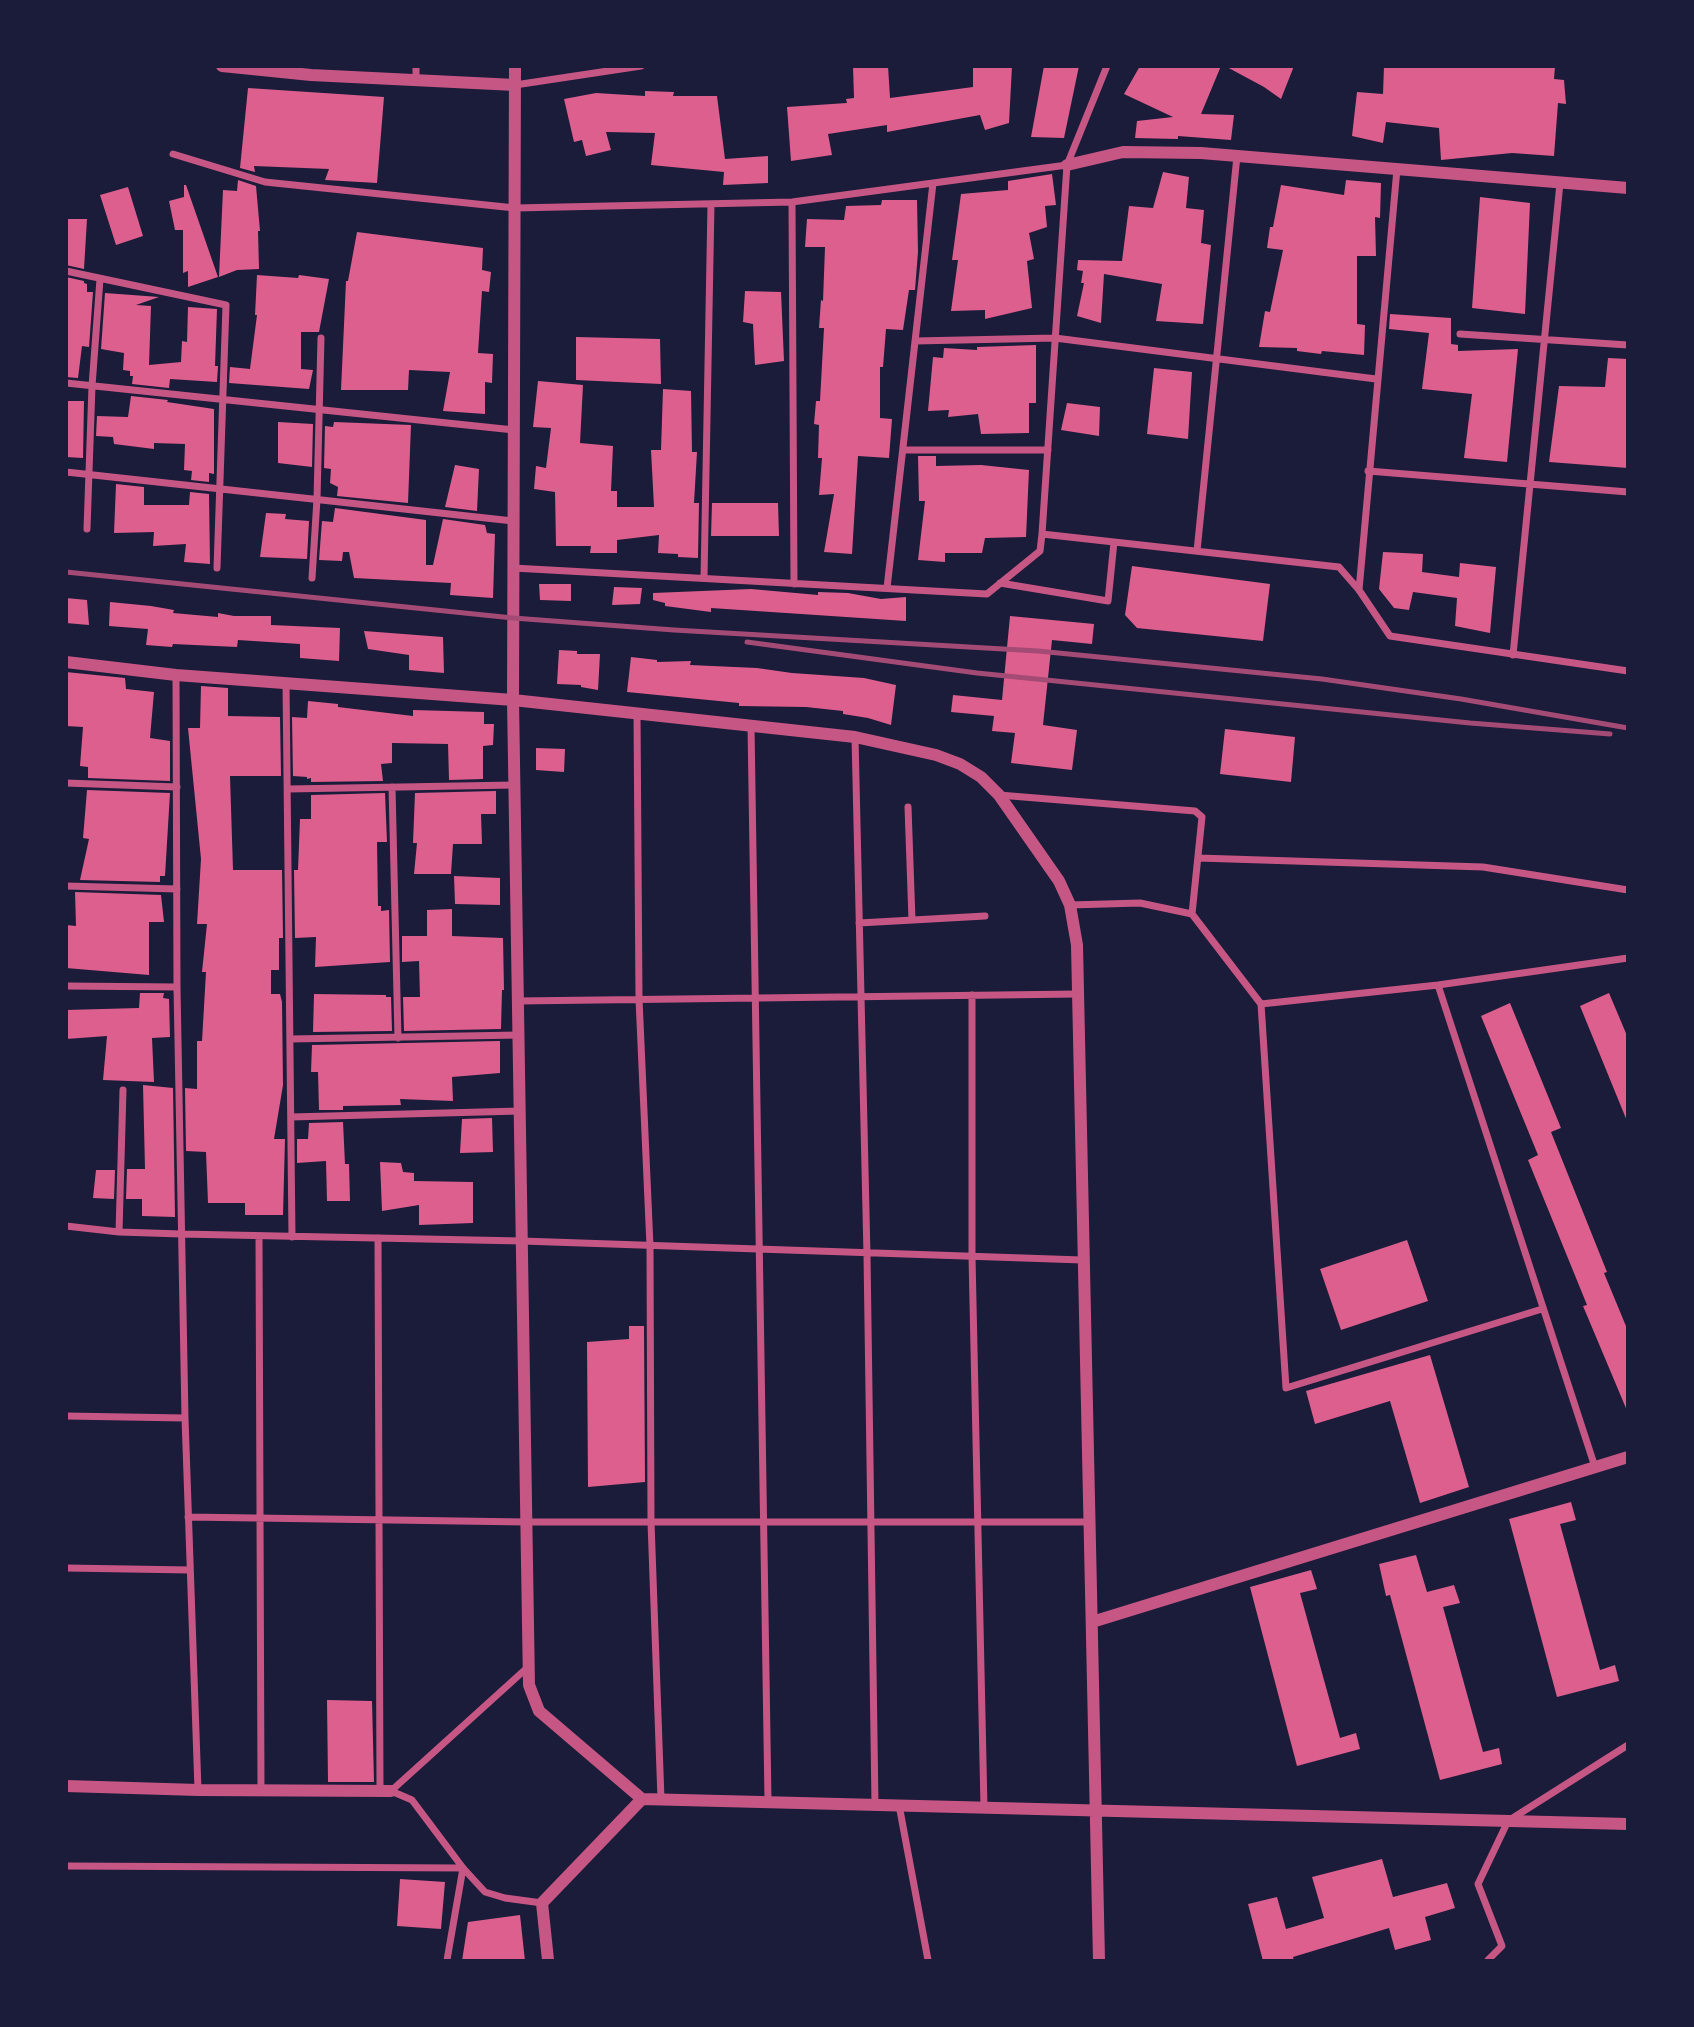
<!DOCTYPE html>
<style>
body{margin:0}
#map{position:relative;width:1694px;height:2027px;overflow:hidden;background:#1b1b3a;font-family:"Archivo Narrow",sans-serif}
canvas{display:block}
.frame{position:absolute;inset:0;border:68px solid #1b1b3a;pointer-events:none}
</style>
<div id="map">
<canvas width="1694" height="2027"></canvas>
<div class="frame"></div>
</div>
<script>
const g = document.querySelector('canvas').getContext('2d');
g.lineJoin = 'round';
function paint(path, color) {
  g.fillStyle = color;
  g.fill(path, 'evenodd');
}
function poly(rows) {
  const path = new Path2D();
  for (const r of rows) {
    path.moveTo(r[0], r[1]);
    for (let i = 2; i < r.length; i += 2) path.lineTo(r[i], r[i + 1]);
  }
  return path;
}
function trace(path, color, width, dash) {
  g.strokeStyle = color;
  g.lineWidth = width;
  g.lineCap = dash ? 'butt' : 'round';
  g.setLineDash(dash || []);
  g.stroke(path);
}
const building = poly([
 [853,66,888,66,890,98,973,87,973,66,1012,66,1009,123,985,130,980,115,887,132,887,125,828,134,832,155,791,161,787,107,847,103,846,99,854,98],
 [1044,66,1079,66,1064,138,1031,137],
 [1140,66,1221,66,1201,114,1234,115,1231,140,1178,136,1178,139,1135,138,1137,121,1173,117,1124,94],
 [1225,66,1294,66,1281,99,1264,87],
 [1384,66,1555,66,1554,79,1564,80,1566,104,1558,103,1554,156,1512,153,1441,160,1439,128,1386,122,1383,143,1352,136,1357,92,1383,94],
 [248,88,384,97,377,183,325,180,329,169,254,166,255,172,240,168],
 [645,91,674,92,673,96,717,96,725,159,768,156,768,183,723,185,724,172,651,165,655,133,606,132,611,150,586,156,582,140,574,142,564,99,596,93,645,96],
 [1163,172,1189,177,1186,208,1204,210,1201,243,1211,245,1203,324,1156,321,1162,284,1104,274,1101,323,1077,316,1084,283,1081,283,1083,271,1077,270,1078,260,1122,261,1129,206,1153,208],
 [1052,174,1056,205,1045,206,1047,227,1029,233,1034,259,1027,261,1032,308,985,319,985,310,951,311,958,260,952,260,961,194,1008,190,1008,181],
 [238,180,256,186,260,231,258,231,259,269,237,270,219,277,223,190,237,191],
 [1346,180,1381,183,1380,218,1375,217,1376,256,1357,256,1357,324,1365,325,1364,355,1322,351,1321,354,1297,351,1297,348,1259,347,1265,311,1270,312,1283,250,1267,248,1270,227,1273,227,1281,185,1344,195],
 [184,185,186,185,218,277,188,287,188,271,183,273,183,230,175,230,169,201,184,197],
 [128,187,143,236,116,245,100,195],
 [1480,197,1530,203,1525,314,1472,308],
 [882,200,917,200,918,252,915,290,909,290,903,330,886,329,883,367,880,367,880,418,892,419,889,458,858,456,852,554,824,552,834,494,819,495,822,458,818,458,819,425,814,424,816,401,820,401,824,328,819,328,821,300,823,301,825,247,805,247,807,219,844,220,846,206,881,205],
 [66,219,87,219,84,269,66,265],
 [357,232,483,248,482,270,491,272,489,292,482,291,478,353,493,354,492,383,485,382,485,414,443,411,450,372,409,370,408,390,341,390,346,281,348,281],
 [257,275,298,278,299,275,329,279,319,332,301,332,301,369,313,370,309,389,229,383,230,367,250,369,257,315,255,315],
 [66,277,84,281,84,283,87,284,87,292,93,292,89,347,82,346,78,378,66,377],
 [745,291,781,292,784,361,755,365,753,324,743,322],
 [105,293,159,297,136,305,151,306,149,365,181,362,182,341,187,342,188,307,217,309,215,366,218,366,217,382,170,379,169,388,132,384,133,376,130,376,130,371,123,370,124,353,101,349],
 [1390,314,1451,318,1451,344,1458,345,1458,351,1518,349,1507,462,1464,458,1472,394,1422,389,1429,333,1389,329],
 [576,337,660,339,661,384,576,380],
 [1036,345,1036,403,1029,403,1029,433,981,434,978,414,948,417,949,410,928,411,933,357,943,358,944,348,977,350,977,347],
 [1608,358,1628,359,1628,468,1549,462,1559,386,1605,387],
 [1154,368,1192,372,1188,439,1147,434],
 [538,381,583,385,580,443,613,446,611,491,617,491,617,507,654,507,651,450,661,450,663,389,691,391,692,452,697,452,694,503,699,503,698,558,678,557,678,554,658,553,659,535,617,540,617,553,590,553,591,546,556,546,555,492,534,489,536,466,546,468,551,428,533,427],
 [131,396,168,400,167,402,214,409,214,474,209,473,209,482,191,480,192,471,184,470,185,444,154,443,154,449,114,444,113,437,96,436,97,416,128,417],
 [66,401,84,401,83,458,66,457],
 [1067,403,1100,407,1099,436,1061,430],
 [278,422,313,424,312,467,278,463],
 [334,422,411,425,408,503,337,496,338,487,330,483,331,469,324,468,325,426,333,427],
 [918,456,936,456,936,466,981,465,1029,470,1026,537,985,538,982,553,945,553,945,562,918,560,925,501,919,501],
 [455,465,479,469,477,511,445,507],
 [116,484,144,487,144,505,189,505,190,492,209,494,210,564,184,562,186,544,153,546,154,532,114,533],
 [712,503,778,503,779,536,711,536],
 [335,508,426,520,426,565,433,565,443,519,485,525,487,533,495,534,493,598,450,595,451,583,354,578,349,552,343,552,342,561,319,560,322,521,333,522],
 [266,513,286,514,285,519,309,521,307,559,260,557],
 [1383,552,1423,554,1422,572,1459,577,1460,563,1496,567,1490,633,1455,626,1457,598,1413,592,1409,610,1394,608,1379,589],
 [1132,566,1270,584,1263,641,1137,628,1125,615],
 [539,584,571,584,571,601,540,600],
 [614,587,642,588,640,604,612,605],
 [751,589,818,595,818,592,848,593,881,599,906,597,906,621,711,608,711,612,665,606,665,603,653,600,653,593],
 [66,598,87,600,89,625,66,623],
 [110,602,151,606,174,610,173,613,218,617,218,613,234,616,271,616,271,625,340,628,339,661,300,658,300,644,238,640,237,647,173,644,172,647,146,645,148,629,109,626],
 [1010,616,1094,624,1092,644,1052,640,1043,725,1077,730,1072,770,1011,763,1015,733,992,731,994,716,951,712,953,695,1002,700],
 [364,631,443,637,444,673,409,670,409,655,368,649],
 [559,650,577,651,577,654,600,654,598,690,581,687,581,685,557,684],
 [631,657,657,660,657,662,691,661,690,665,757,668,792,673,864,678,896,685,891,725,868,718,843,714,843,711,806,707,739,706,739,703,627,692],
 [66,672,125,678,126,689,154,692,150,738,170,741,170,781,88,778,88,767,80,766,83,727,66,726],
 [201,686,228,688,228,716,280,717,281,776,230,776,233,870,282,870,283,938,279,938,279,970,271,970,271,994,280,994,282,1002,283,1085,274,1139,285,1139,283,1215,245,1215,245,1203,208,1203,206,1152,186,1151,185,1088,197,1089,197,1041,202,1041,206,972,202,972,207,924,197,924,201,859,188,728,200,728],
 [308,701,338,704,338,707,413,716,413,710,484,712,484,724,494,724,493,745,483,746,483,779,449,780,448,744,392,743,392,763,381,764,383,781,311,782,311,778,307,779,307,777,293,776,292,717,307,718],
 [1225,729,1295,737,1291,782,1220,774],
 [536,748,565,749,564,772,536,770],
 [87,790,170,793,165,876,160,876,160,882,80,880,89,839,83,838],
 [496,791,496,814,481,814,482,844,453,844,451,874,414,874,417,843,413,843,415,793],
 [385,793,387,842,377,842,378,906,381,906,381,911,389,910,390,962,315,967,316,937,295,938,294,870,298,870,300,819,311,819,311,795],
 [454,876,500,878,500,905,455,904],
 [75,892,161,895,164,922,149,922,149,975,66,968,66,925,76,926],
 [452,909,452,936,503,938,504,990,502,990,501,1029,404,1031,403,997,420,997,419,961,402,962,402,936,427,936,427,910],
 [140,993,164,993,163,998,169,999,170,1037,152,1038,154,1082,103,1080,107,1036,66,1039,66,1010,139,1008],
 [1609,993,1628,1038,1627,1121,1580,1006],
 [314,994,386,995,386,997,391,997,392,1031,313,1032],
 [1510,1003,1561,1128,1551,1132,1607,1272,1604,1273,1628,1331,1628,1413,1583,1306,1587,1305,1528,1160,1538,1155,1481,1016],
 [500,1041,500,1073,452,1077,453,1101,400,1099,401,1105,343,1106,343,1110,319,1110,318,1072,311,1072,312,1045],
 [143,1085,173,1088,175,1217,142,1216,142,1199,126,1199,127,1169,145,1169],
 [492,1118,493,1152,460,1153,462,1119],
 [343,1122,345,1164,349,1164,350,1201,327,1201,326,1161,297,1163,297,1139,308,1139,309,1123],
 [380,1162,401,1163,403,1172,414,1173,414,1181,473,1182,473,1223,419,1225,419,1205,382,1211],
 [96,1170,115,1170,114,1199,93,1198],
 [1407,1240,1428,1301,1341,1330,1320,1269],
 [629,1326,644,1326,645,1482,588,1487,587,1342,629,1339],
 [1430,1355,1469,1487,1420,1503,1390,1401,1315,1424,1306,1391],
 [1571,1502,1576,1520,1560,1524,1600,1670,1615,1665,1619,1681,1557,1697,1509,1519],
 [1416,1555,1427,1592,1454,1585,1460,1603,1443,1607,1483,1752,1499,1748,1502,1764,1440,1780,1390,1595,1386,1596,1379,1564],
 [1311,1570,1317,1589,1300,1593,1340,1738,1356,1733,1360,1749,1297,1766,1250,1587],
 [327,1700,372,1701,374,1782,328,1782],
 [1382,1859,1393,1897,1447,1883,1455,1908,1425,1917,1431,1940,1395,1950,1389,1928,1293,1957,1294,1961,1263,1961,1248,1904,1277,1897,1286,1929,1324,1918,1312,1877],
 [400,1879,445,1882,441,1929,397,1926],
 [520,1915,525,1961,462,1961,468,1922]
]);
const minor = poly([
 [416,80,416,66],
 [515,85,641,66],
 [173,154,265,182,515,208,792,202,1067,165],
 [792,202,794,584],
 [66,271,226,305,217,568],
 [1460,334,1628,345],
 [915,341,1055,338,1376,379],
 [66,383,514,430],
 [903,450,1048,450],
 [1368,471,1628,492],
 [66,472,513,521],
 [87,529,92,386,100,279],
 [1042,534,1067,165,1107,66],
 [1197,551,1237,156],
 [513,568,987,594,1040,551,1042,534,1339,567,1359,590,1390,636,1628,671],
 [312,578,317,499,321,338],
 [704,578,711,204],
 [1000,583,1108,601,1114,542],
 [887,588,933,183],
 [1359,590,1397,169],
 [1513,655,1560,183],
 [176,675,177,987,185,1418,198,1790],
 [286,683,292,1237],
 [637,713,639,999,650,1246,651,1522,661,1799],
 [751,726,768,1801],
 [855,737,867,1255,875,1805],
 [66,783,177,787],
 [392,787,398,1038],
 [288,789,514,785],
 [999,795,1195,811,1202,817,1192,914],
 [908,807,912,920],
 [1198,858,1483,867,1628,890],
 [66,886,177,889],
 [1070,905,1140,903,1192,914,1261,1004,1286,1388,1542,1309],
 [859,923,985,916],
 [1438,985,1595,1467],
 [66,986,177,987],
 [972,995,972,1257,984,1807],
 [518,1001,1078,994],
 [1261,1004,1438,985,1628,958],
 [290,1039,519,1035],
 [291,1117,520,1111],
 [66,1226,119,1232,181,1234,522,1241,1082,1260],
 [119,1232,123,1090],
 [259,1236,261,1791],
 [378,1238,380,1791],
 [66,1416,185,1418],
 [188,1517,526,1522,1089,1522],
 [66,1568,190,1570],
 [391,1791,412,1800,463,1868,485,1892,505,1898,542,1903],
 [391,1791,528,1667],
 [899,1805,928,1960],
 [66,1866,463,1868,447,1960],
 [1488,1960,1502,1946,1478,1884,1508,1821,1628,1745]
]);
const tertiary = poly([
 [222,66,311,75,515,85],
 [515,66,513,700,529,1685,539,1711,642,1799],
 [1067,165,1123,152,1201,153,1628,188],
 [66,662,176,675,513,700,855,737,936,755,960,764,981,777,999,795,1059,881,1070,905,1077,945,1099,1960],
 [1092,1622,1628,1457],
 [66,1786,198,1790,391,1791],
 [548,1960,542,1903,642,1799,1628,1824]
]);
const rail = poly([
 [66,572,513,618,674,630,1038,651,1322,679,1461,699,1628,728],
 [747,642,977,673,1470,723,1610,734]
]);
paint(building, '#dd5f8e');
trace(minor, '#c65784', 7);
trace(tertiary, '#c65784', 12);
trace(rail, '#a44b75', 5);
</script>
